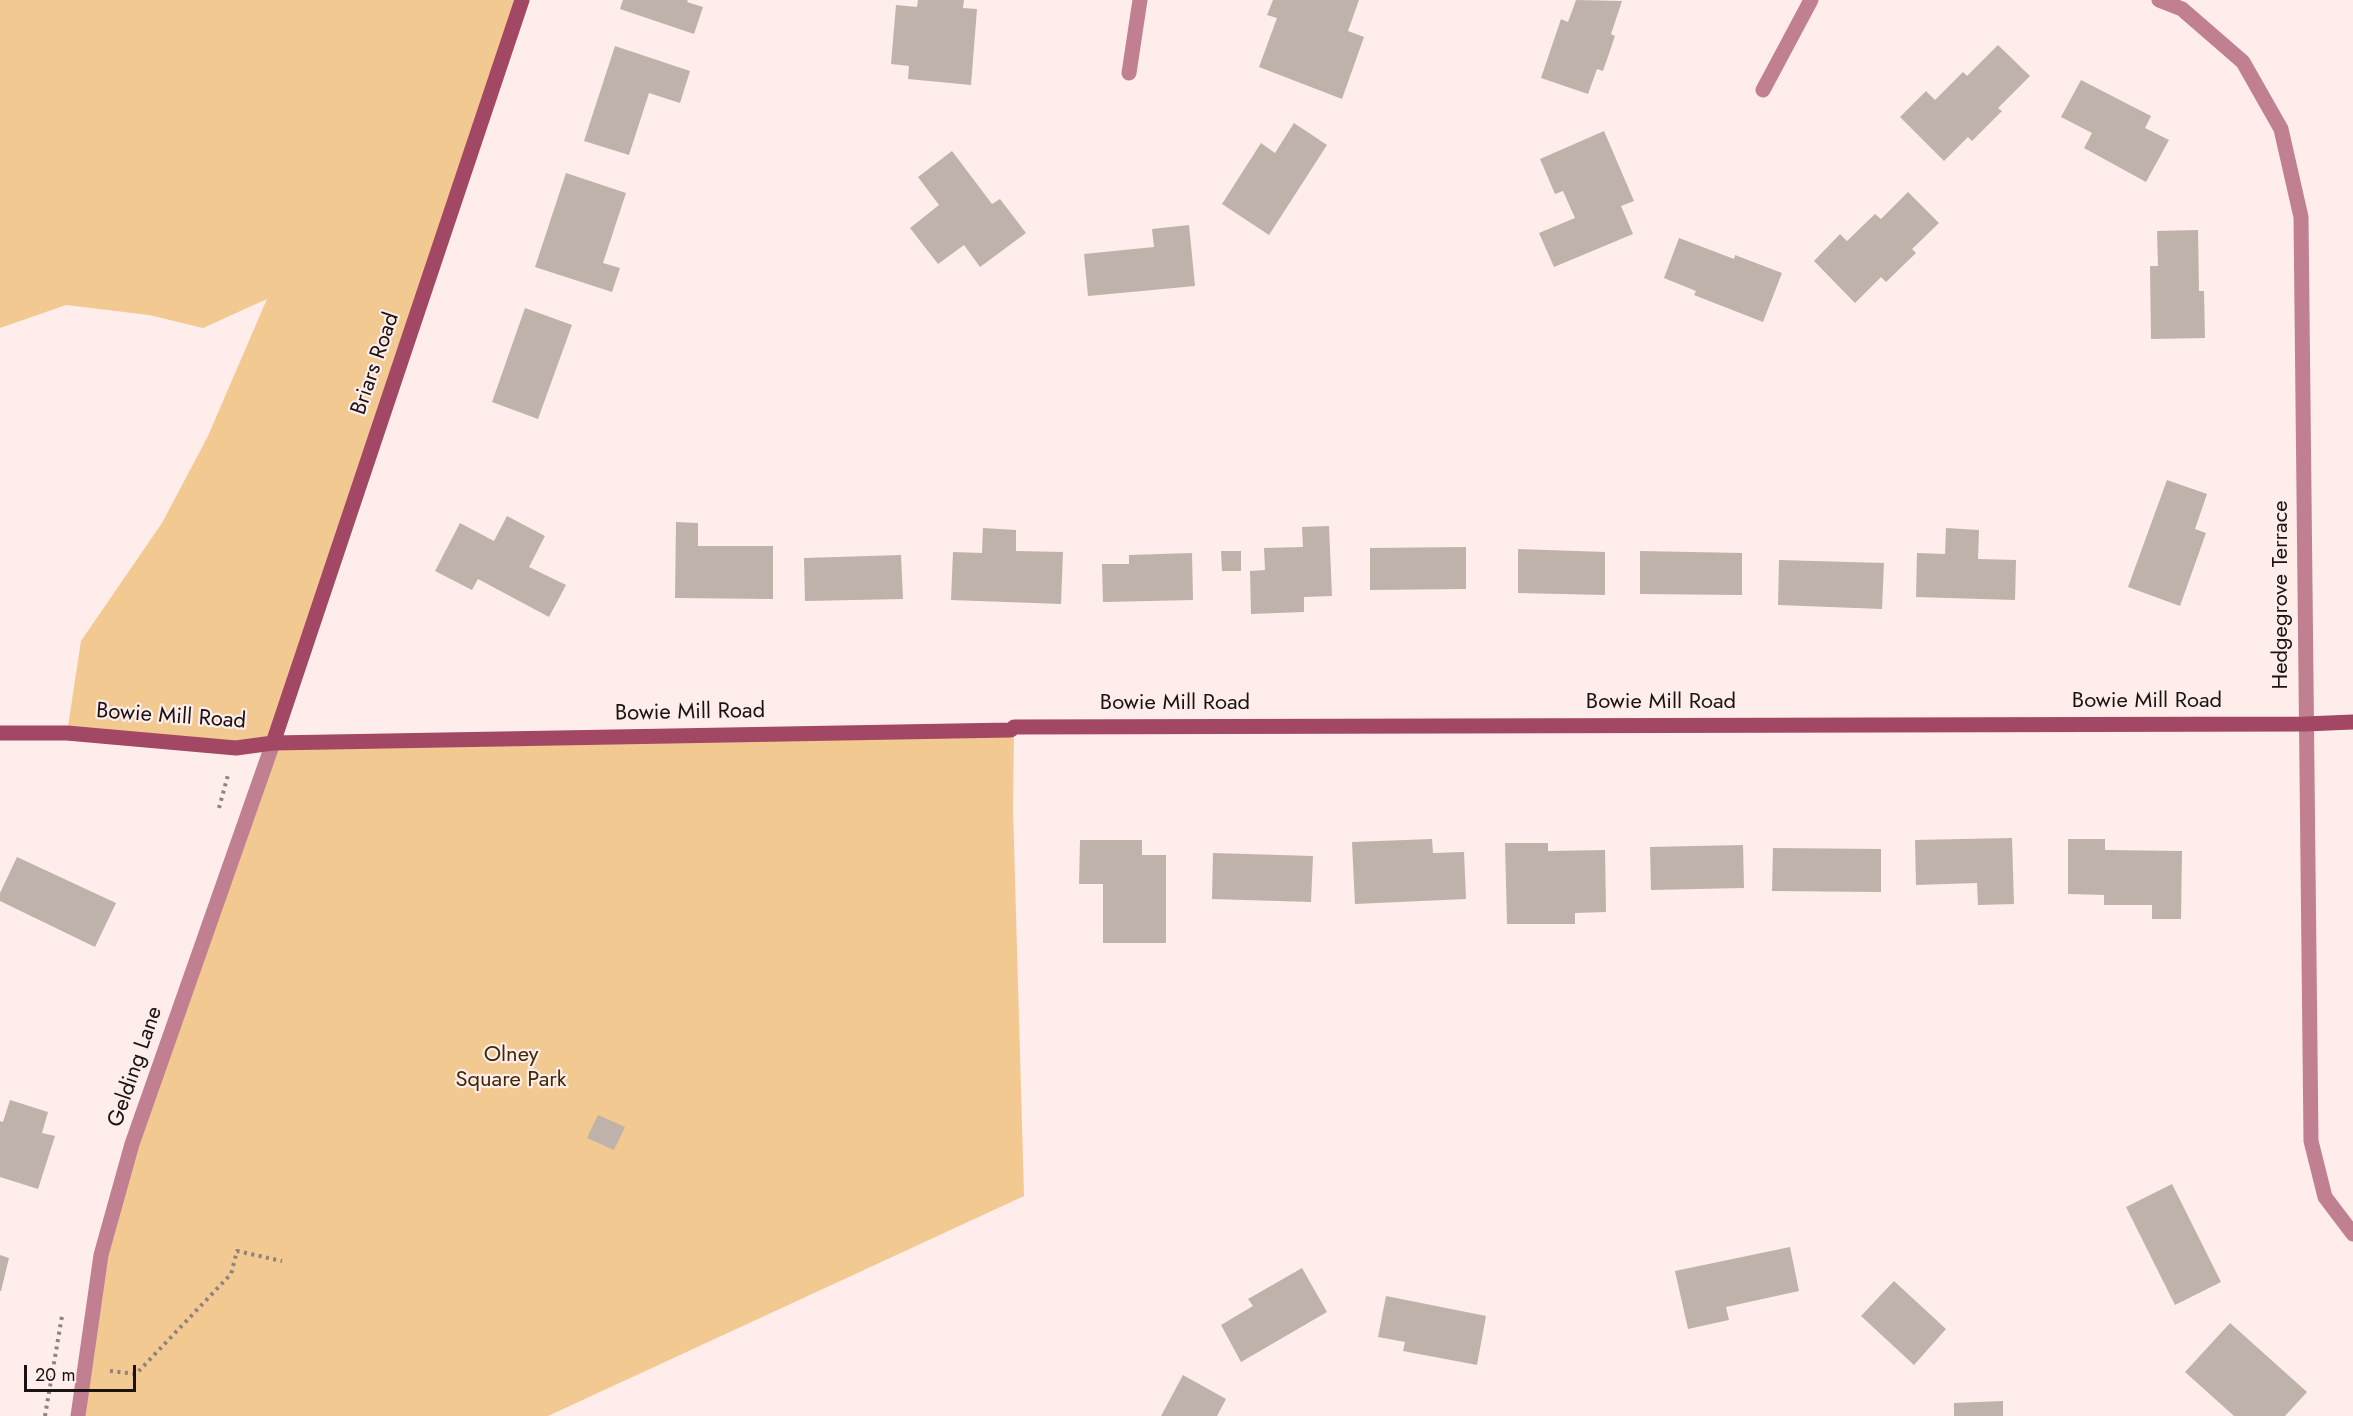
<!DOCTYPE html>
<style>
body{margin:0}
#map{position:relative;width:2353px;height:1416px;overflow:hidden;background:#feedeb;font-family:Jost,sans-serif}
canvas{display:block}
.scale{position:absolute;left:24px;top:1365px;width:112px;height:27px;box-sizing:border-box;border:3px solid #191413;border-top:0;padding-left:8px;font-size:18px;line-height:21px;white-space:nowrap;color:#191413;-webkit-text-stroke:4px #feedeb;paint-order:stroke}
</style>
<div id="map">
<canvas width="2353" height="1416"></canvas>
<div class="scale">20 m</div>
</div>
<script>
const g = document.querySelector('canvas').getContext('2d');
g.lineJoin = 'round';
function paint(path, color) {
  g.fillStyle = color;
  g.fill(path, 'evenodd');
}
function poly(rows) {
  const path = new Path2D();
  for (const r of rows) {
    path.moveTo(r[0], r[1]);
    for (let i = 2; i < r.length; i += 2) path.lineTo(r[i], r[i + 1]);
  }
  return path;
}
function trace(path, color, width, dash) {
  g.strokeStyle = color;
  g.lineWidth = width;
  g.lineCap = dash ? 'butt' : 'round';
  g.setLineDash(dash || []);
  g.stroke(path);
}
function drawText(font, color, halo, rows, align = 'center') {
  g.font = font + ' Jost,sans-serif';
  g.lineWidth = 4.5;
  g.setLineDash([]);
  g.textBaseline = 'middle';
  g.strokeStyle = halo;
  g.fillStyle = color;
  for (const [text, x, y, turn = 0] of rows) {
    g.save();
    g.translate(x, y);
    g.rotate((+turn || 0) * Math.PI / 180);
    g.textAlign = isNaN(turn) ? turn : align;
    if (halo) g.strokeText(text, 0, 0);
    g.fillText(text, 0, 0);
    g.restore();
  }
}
const green = poly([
 [0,0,522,0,273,742,1014,727,1013,808,1024,1196,548,1416,81,1416,101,1255,273,743,67,733,81,641,162,523,208,436,267,299,203,328,149,315,66,305,0,328]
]);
const building = poly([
 [623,0,688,0,687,2,703,7,694,34,620,9],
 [918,0,964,0,963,8,977,9,971,85,908,79,909,66,891,64,896,5,917,7],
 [1273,0,1359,0,1348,31,1364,37,1342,99,1259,67,1277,18,1267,15],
 [1576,0,1622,1,1611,34,1615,36,1603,71,1597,69,1588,94,1541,78,1561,19,1568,22],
 [1998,45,2030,76,1998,108,2002,111,1972,141,1968,137,1944,161,1900,117,1926,91,1935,100,1963,72,1967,76],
 [615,46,690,71,680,103,649,93,629,155,584,141],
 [2081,80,2151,116,2145,128,2169,140,2146,182,2084,148,2092,133,2061,117],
 [1294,123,1327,145,1269,235,1222,204,1261,143,1275,153],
 [1604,131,1634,201,1621,206,1633,234,1554,267,1539,233,1575,218,1563,191,1555,194,1540,159],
 [952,151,992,204,1000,199,1026,233,980,267,964,245,938,264,910,228,939,205,918,177],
 [566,173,626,193,603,263,620,268,612,292,535,267],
 [1908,192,1939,223,1912,249,1916,253,1886,282,1881,277,1855,303,1814,261,1840,234,1847,241,1875,214,1881,219],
 [1189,225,1195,286,1088,296,1084,254,1154,247,1152,229],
 [2198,230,2199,291,2204,291,2205,338,2151,339,2150,266,2158,266,2157,231],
 [1679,238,1734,259,1735,255,1782,273,1763,322,1694,295,1696,291,1664,278],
 [525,308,572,325,538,419,492,402],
 [2167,480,2207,494,2195,529,2206,533,2180,606,2128,587],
 [507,516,545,536,529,567,566,585,549,617,478,579,472,590,435,571,460,523,494,541],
 [676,522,698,523,698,546,773,546,773,599,675,598],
 [1329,526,1332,596,1304,597,1304,612,1251,614,1250,571,1265,570,1264,548,1303,547,1302,527],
 [983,528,1016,530,1016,551,1063,552,1061,604,951,600,953,552,982,553],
 [1946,528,1979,530,1978,559,2016,560,2015,600,1916,597,1917,553,1945,554],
 [1466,547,1466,589,1370,590,1370,548],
 [1518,549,1605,552,1605,595,1518,593],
 [1221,551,1241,551,1241,571,1222,571],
 [1640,551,1742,553,1742,595,1640,594],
 [1192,553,1193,600,1103,602,1102,564,1129,564,1129,555],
 [901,555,903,599,805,601,804,558],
 [1779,560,1884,563,1882,609,1778,605],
 [2012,838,2014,904,1978,905,1977,883,1916,885,1915,840],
 [1432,839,1433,853,1464,852,1466,899,1355,904,1352,842],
 [2068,839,2105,839,2105,850,2182,851,2181,919,2152,919,2152,905,2104,905,2104,895,2068,894],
 [1080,840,1142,840,1142,855,1166,855,1166,943,1103,943,1103,884,1079,884],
 [1505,843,1548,843,1548,851,1605,850,1606,912,1575,913,1575,924,1507,924],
 [1743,845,1744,888,1651,890,1650,847],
 [1773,848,1881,849,1881,892,1772,891],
 [1213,853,1313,856,1311,902,1212,899],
 [17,857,116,903,95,947,0,901,0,893],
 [10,1100,48,1112,42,1133,55,1136,38,1189,0,1177,0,1121,3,1122],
 [598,1115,625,1127,614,1150,587,1138],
 [2172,1184,2221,1282,2175,1305,2126,1207],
 [1790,1247,1799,1291,1726,1307,1729,1320,1688,1329,1675,1271],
 [0,1255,9,1258,1,1291,0,1291],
 [1302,1268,1327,1312,1241,1362,1221,1325,1253,1306,1248,1299],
 [1894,1281,1946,1329,1914,1365,1861,1316],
 [1386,1296,1486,1316,1477,1365,1403,1351,1405,1342,1378,1337],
 [2230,1323,2307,1392,2285,1416,2234,1416,2185,1372],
 [1183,1375,1226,1399,1217,1416,1161,1416],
 [2003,1401,2003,1416,1954,1416,1954,1403]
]);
const path = poly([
 [219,808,228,775],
 [110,1371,136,1374,231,1274,237,1251,282,1261],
 [45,1416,62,1316]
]);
const street = poly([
 [2159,0,2182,9,2243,62,2281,129,2301,217,2311,1141,2325,1197,2353,1234],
 [1129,73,1140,0],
 [1763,90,1811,0],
 [78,1416,101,1255,132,1144,273,743]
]);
const secondary = poly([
 [0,733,67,733,236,748,273,743,1011,730,1014,727,2305,724,2353,722],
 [273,743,522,0]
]);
const streetNames = [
 ["Briars Road",376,364,-71],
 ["Hedgegrove Terrace",2282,595,-90],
 ["Bowie Mill Road",2147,702],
 ["Bowie Mill Road",1661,703],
 ["Bowie Mill Road",1175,704],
 ["Bowie Mill Road",690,713,-1],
 ["Bowie Mill Road",171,717,4],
 ["Gelding Lane",136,1067,-71]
];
const parkNames = [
 ["Olney",511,1056],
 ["Square Park",511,1081]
];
paint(green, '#f2c991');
paint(building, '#bfb2ab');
trace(path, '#8d8281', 4, [3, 4.5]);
trace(street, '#c18091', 15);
trace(secondary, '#a24764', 15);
drawText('22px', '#191413', '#feedeb', streetNames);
drawText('22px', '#412a03', '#feedeb', parkNames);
</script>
